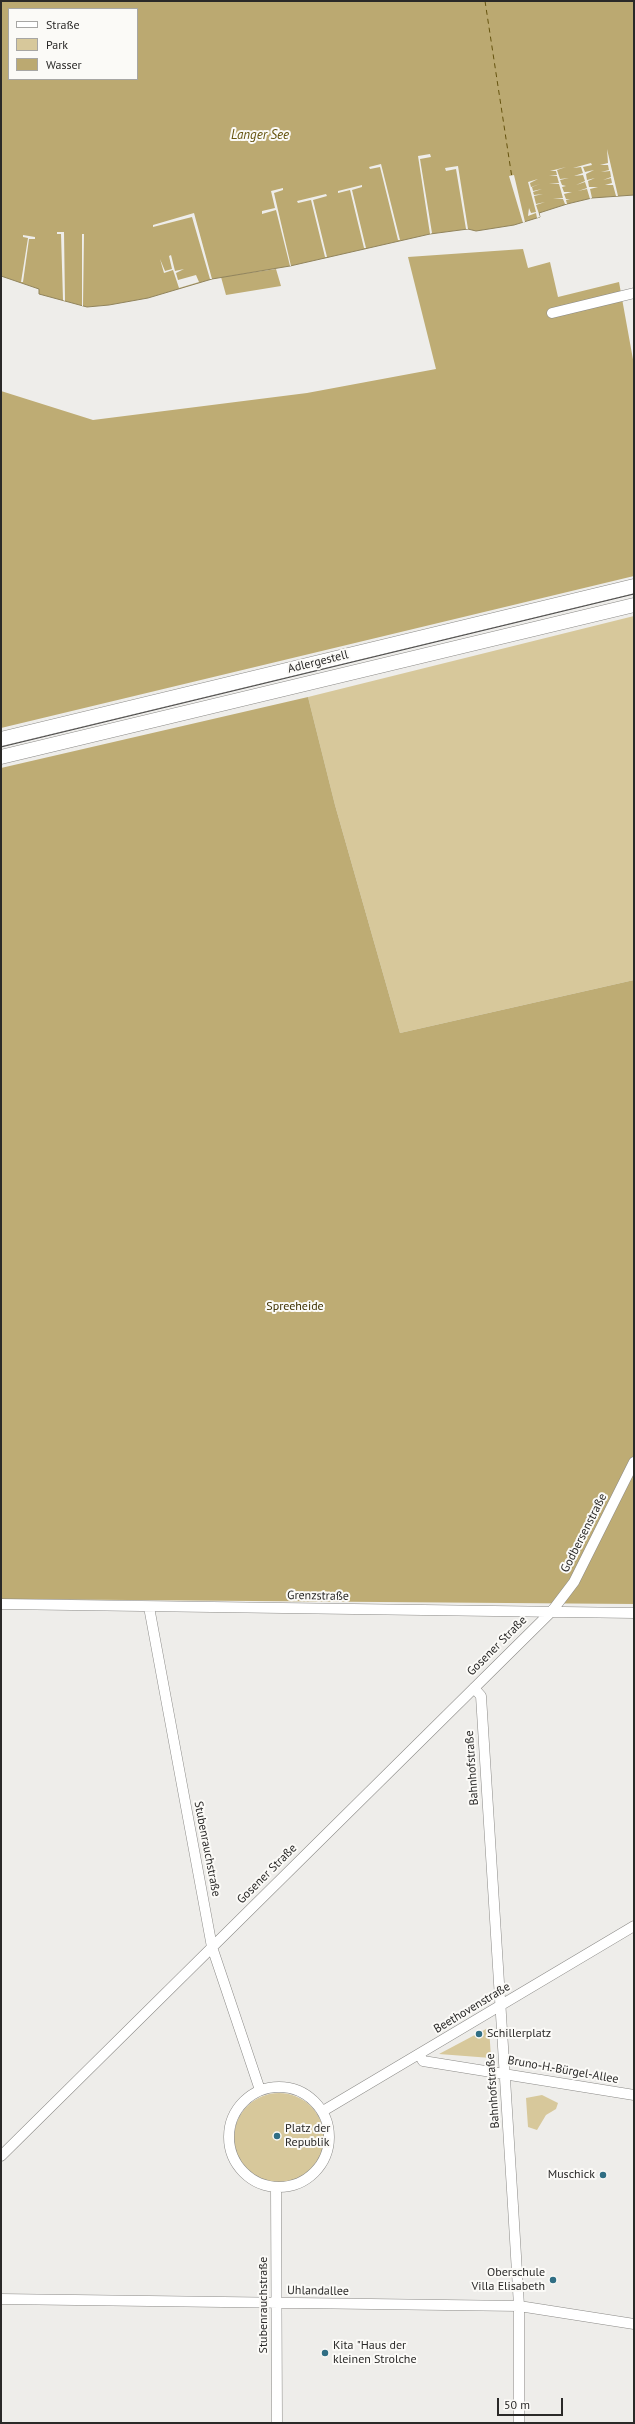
<!DOCTYPE html>
<meta charset="utf-8">
<style>
body{margin:0}
#map{position:relative;width:635px;height:2424px;overflow:hidden;background:#eeedea;font-family:"PT Sans",sans-serif}
canvas{display:block}
.frame{position:absolute;inset:0;border:2px solid #2a2928;pointer-events:none}
.legend{position:absolute;left:8px;top:8px;width:130px;height:72px;box-sizing:border-box;background:#fbfaf7;border:1px solid #a7a6a4;margin:0;padding:5px 7px;list-style:none;font-size:12px;color:#2a2928}
.legend li{display:flex;align-items:center;gap:8px;height:20px}
.legend b{width:20px;border:1px solid #a7a6a4}
.scale{position:absolute;left:497px;top:2398px;width:66px;height:18px;box-sizing:border-box;border:2px solid #2a2928;border-top:0;padding-left:5px;font-size:12px;line-height:14px;white-space:nowrap;color:#2a2928;-webkit-text-stroke:3px #fbfaf7;paint-order:stroke}
</style>
<div id="map">
<canvas width="635" height="2424"></canvas>
<div class="frame"></div>
<ul class="legend">
<li><b style="height:5px;background:#fff"></b>Straße</li>
<li><b style="height:11px;background:#d7c89b"></b>Park</li>
<li><b style="height:11px;background:#bba971"></b>Wasser</li>
</ul>
<div class="scale">50 m</div>
</div>
<script>
const g = document.querySelector('canvas').getContext('2d');
g.lineJoin = 'round';
function paint(path, color) {
  g.fillStyle = color;
  g.fill(path, 'evenodd');
}
function poly(rows) {
  const path = new Path2D();
  for (const r of rows) {
    if (r.length === 3) {
      path.moveTo(r[0] + r[2], r[1]);
      path.arc(r[0], r[1], r[2], 0, 2 * Math.PI);
      continue;
    }
    path.moveTo(r[0], r[1]);
    for (let i = 2; i < r.length; i += 2) path.lineTo(r[i], r[i + 1]);
  }
  return path;
}
function trace(path, color, width, dash) {
  g.strokeStyle = color;
  g.lineWidth = width;
  g.lineCap = dash ? 'butt' : 'round';
  g.setLineDash(dash || []);
  g.stroke(path);
}
function drawText(font, color, halo, rows, align = 'center') {
  g.font = font + ' "PT Sans",sans-serif';
  g.lineWidth = 4;
  g.setLineDash([]);
  g.textBaseline = 'middle';
  g.strokeStyle = halo;
  g.fillStyle = color;
  for (const [text, x, y, turn = 0] of rows) {
    g.save();
    g.translate(x, y);
    g.rotate((+turn || 0) * Math.PI / 180);
    g.textAlign = isNaN(turn) ? turn : align;
    if (halo) g.strokeText(text, 0, 0);
    g.fillText(text, 0, 0);
    g.restore();
  }
}
const green = poly([
 [634,616,634,980,400,1033,335,805,308,697],
 [489,2027,491,2058,439,2054,488,2028],
 [279,2138,45],
 [542,2095,558,2103,556,2109,546,2115,537,2130,528,2127,526,2098]
]);
const forest = poly([
 [523,249,528,268,550,262,558,297,619,282,634,365,634,576,1,728,1,391,93,420,307,393,436,369,408,257],
 [276,269,281,286,226,295,221,277],
 [308,697,335,805,400,1033,634,980,634,1604,1,1599,1,768]
]);
const water = poly([
 [1,1,634,1,634,195,592,198,567,204,539,213,540,217,514,225,476,231,468,229,430,234,290,266,212,279,148,298,109,305,87,307,39,294,39,289,1,276,1,1],
 [9,9,137,9,137,79,9,79,9,9]
]);
const pier = poly([
 [607,149,618,196,616,196,613,185,605,185,612,183,611,178,603,180,611,177,610,171,601,172,609,170,608,165,600,165,608,163],
 [430,154,431,157,420,159,432,233,430,234,418,156],
 [591,163,592,165,583,167,585,172,594,170,586,174,587,180,595,178,588,181,589,187,598,187,590,189,592,198,590,199,587,189,578,191,587,188,585,182,576,185,585,181,583,175,574,176,583,173,581,167,573,168],
 [381,164,400,240,398,240,380,167,370,169,369,167],
 [458,166,468,229,466,229,456,169,446,171,445,168],
 [566,167,557,170,560,179,569,178,560,180,562,185,566,186,562,187,564,192,572,192,564,194,566,199,570,199,566,200,567,204,565,204,563,199,553,198,563,198,561,191,551,191,561,191,559,184,549,183,559,183,557,176,549,175,557,175,556,171,550,171],
 [514,175,525,222,523,223,509,176],
 [538,179,530,183,531,187,540,184,532,187,533,191,542,189,533,192,534,195,543,194,534,196,536,204,545,202,536,205,540,217,537,218,536,213,528,216,529,208,531,213,536,212,528,182],
 [362,185,362,187,352,190,366,248,364,248,350,190,338,193,338,191],
 [283,188,283,190,274,193,291,266,290,266,276,210,262,214,262,211,275,208,271,191],
 [326,194,327,196,313,200,327,257,325,257,311,200,298,203,297,201],
 [194,213,212,279,210,279,192,217,153,227,153,225],
 [57,232,64,232,65,301,63,300,61,234,57,234],
 [82,234,84,234,83,306,82,306],
 [23,235,35,237,35,239,29,239,23,282,21,282,28,238,23,237],
 [171,255,175,271,184,269,176,273,178,280,196,275,199,282,179,288,173,270,164,273,160,259,165,271,172,269,169,256]
]);
const ferry = poly([
 [485,1,512,178]
]);
const minor = poly([
 [552,313,634,293],
 [1,1604,634,1613],
 [149,1607,212,1947,260,2090],
 [474,1688,481,1696,513,2206,519,2306,519,2423],
 [419,2054,423,2061,634,2095],
 [279,2137,50],
 [323,2111,634,1926],
 [1,2156,552,1611,574,1582,634,1462],
 [276,2187,277,2423],
 [1,2299,519,2306,634,2324]
]);
const secondary = poly([
 [1,739,634,586],
 [1,757,634,605]
]);
const tram = poly([
 [1,747,634,594]
]);
const markers = [
 [479,2034,4,"#306e84"],
 [277,2136,4,"#306e84"],
 [603,2175,4,"#306e84"],
 [553,2280,4,"#306e84"],
 [325,2353,4,"#306e84"]
];
const streetNames = [
 ["Adlergestell",318,662,-14],
 ["Godbersenstraße",584,1533,-63],
 ["Grenzstraße",318,1596,1],
 ["Gosener Straße",497,1646,-45],
 ["Bahnhofstraße",472,1768,-94],
 ["Stubenrauchstraße",207,1849,79],
 ["Gosener Straße",267,1874,-45],
 ["Beethovenstraße",472,2008,-31],
 ["Bruno-H.-Bürgel-Allee",563,2070,10],
 ["Bahnhofstraße",493,2091,-94],
 ["Uhlandallee",318,2291,1],
 ["Stubenrauchstraße",264,2305,-90]
];
const parkNames = [
 ["Spreeheide",295,1307]
];
const poiNames = [
 ["Schillerplatz",487,2034],
 ["Platz der",285,2129],
 ["Republik",285,2143],
 ["Muschick",595,2175,"right"],
 ["Oberschule",545,2273,"right"],
 ["Villa Elisabeth",545,2287,"right"],
 ["Kita \"Haus der",333,2346],
 ["kleinen Strolche",333,2360]
];
const waterNames = [
 ["Langer See",260,135]
];
paint(green, '#d7c89b');
paint(forest, '#beac74');
paint(water, '#bba971');
trace(water, '#90835b', 1);
paint(pier, '#eeedea');
trace(ferry, '#66540f', 1, [5, 4]);
trace(minor, '#8b8a87', 11);
trace(secondary, '#8b8a87', 15);
trace(minor, '#fff', 10);
trace(secondary, '#fff', 14);
trace(tram, '#494847', 1);
for (const [x, y, r, color] of markers) {
  const dot = new Path2D();
  dot.arc(x, y, r, 0, 2 * Math.PI);
  g.fillStyle = color;
  g.fill(dot);
  trace(dot, '#fbfaf7', 1.5);
}
drawText('12px', '#2a2928', '#fbfaf7', streetNames);
drawText('12px', '#3d3001', '#fbfaf7', parkNames);
drawText('12px', '#2a2928', '#fbfaf7', poiNames, 'left');
drawText('italic 13px', '#66540f', '#fbfaf7', waterNames);
</script>
